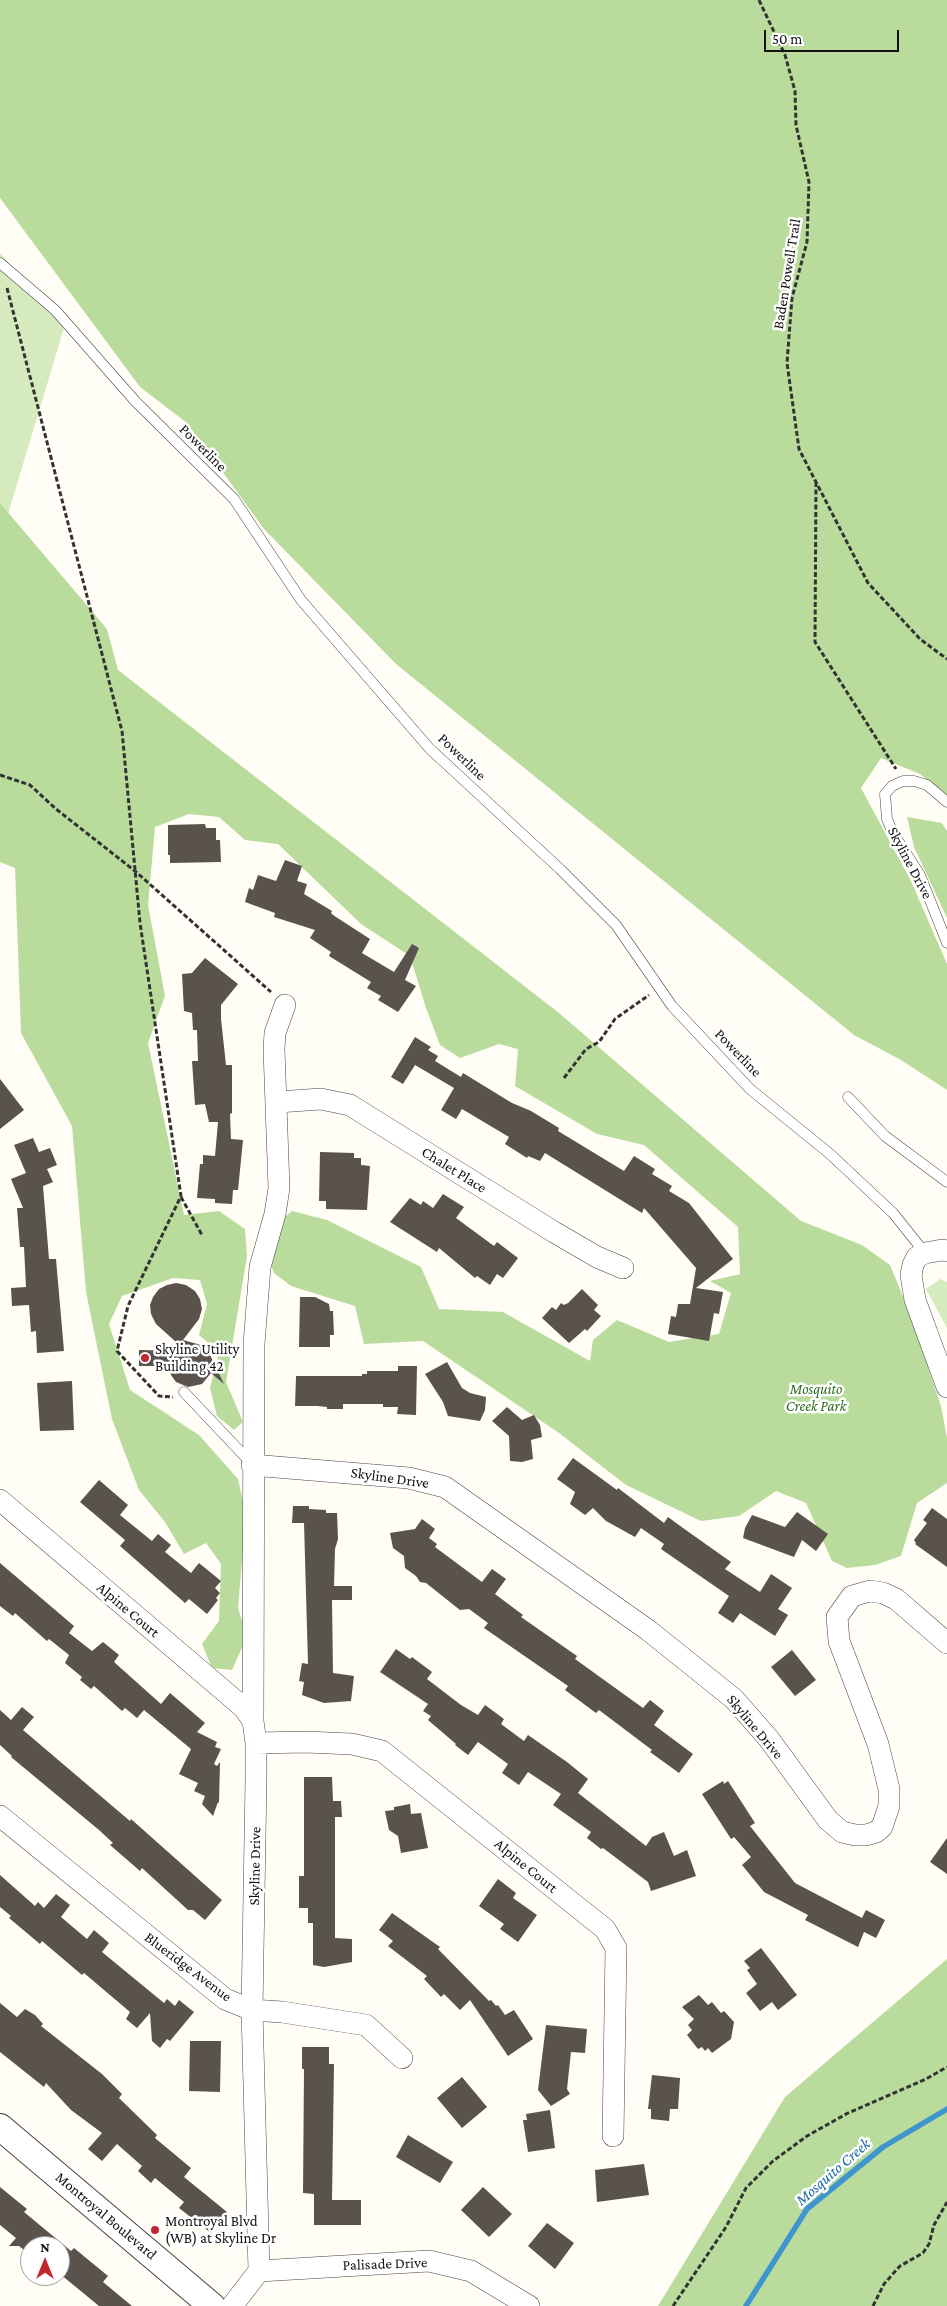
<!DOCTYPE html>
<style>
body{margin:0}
#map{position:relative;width:947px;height:2306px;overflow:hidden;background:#fffdf5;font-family:"Crimson Pro",serif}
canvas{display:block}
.north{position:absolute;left:20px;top:2236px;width:50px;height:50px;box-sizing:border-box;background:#fff;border:1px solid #a0a0a0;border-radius:50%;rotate:0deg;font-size:14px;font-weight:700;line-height:20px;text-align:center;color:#111}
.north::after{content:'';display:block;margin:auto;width:18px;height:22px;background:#c4262e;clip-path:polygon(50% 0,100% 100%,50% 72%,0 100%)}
.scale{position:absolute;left:764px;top:30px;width:135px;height:22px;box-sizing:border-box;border:2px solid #111;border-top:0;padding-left:6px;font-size:15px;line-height:18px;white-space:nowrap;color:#111;-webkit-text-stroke:4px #fff;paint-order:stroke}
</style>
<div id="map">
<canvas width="947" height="2306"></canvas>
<div class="north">N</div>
<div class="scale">50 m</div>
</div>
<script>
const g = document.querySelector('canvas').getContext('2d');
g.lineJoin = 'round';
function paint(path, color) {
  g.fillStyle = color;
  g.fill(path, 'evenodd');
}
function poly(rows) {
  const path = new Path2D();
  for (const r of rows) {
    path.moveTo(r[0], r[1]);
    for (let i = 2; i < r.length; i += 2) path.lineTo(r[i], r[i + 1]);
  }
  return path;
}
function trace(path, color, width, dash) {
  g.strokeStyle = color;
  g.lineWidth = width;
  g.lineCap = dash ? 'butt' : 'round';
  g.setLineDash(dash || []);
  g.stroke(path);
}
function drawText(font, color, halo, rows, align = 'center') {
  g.font = font + ' "Crimson Pro",serif';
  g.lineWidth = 5;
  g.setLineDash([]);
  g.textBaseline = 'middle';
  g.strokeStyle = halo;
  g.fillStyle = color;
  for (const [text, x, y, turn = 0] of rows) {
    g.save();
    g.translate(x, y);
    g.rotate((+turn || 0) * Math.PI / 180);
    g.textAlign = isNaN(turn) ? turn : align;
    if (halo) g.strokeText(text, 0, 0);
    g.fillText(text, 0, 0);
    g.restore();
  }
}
const green = poly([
 [0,253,64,328,8,514,0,503],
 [940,1279,947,1282,947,1328,926,1289]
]);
const forest = poly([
 [0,0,947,0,947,797,920,774,881,758,861,788,911,881,947,964,947,1090,901,1060,854,1035,396,664,264,529,187,423,140,387,0,198],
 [0,503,107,629,118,670,559,1013,801,1221,862,1245,890,1265,911,1316,941,1406,947,1438,947,1483,917,1503,901,1556,875,1565,847,1568,832,1561,806,1503,776,1491,739,1516,701,1521,626,1485,559,1433,423,1341,364,1344,355,1306,291,1286,274,1273,260,1238,292,1211,327,1220,421,1267,439,1309,503,1312,590,1361,593,1340,617,1320,669,1342,719,1334,731,1293,710,1281,740,1274,738,1227,644,1145,597,1134,515,1086,518,1049,499,1044,460,1058,440,1045,426,1008,410,956,361,924,278,844,245,840,219,817,189,814,155,827,148,905,165,996,148,1043,184,1215,219,1211,245,1229,247,1256,226,1382,243,1422,234,1430,217,1416,210,1388,219,1352,199,1335,207,1304,200,1280,173,1278,122,1296,109,1324,130,1390,199,1435,238,1479,246,1514,238,1608,247,1636,232,1670,212,1668,202,1644,219,1621,221,1564,206,1543,184,1554,165,1522,139,1490,112,1419,86,1292,72,1126,21,1033,15,868,0,862],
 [907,817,942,823,947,831,947,918,914,847],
 [947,1959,947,2306,658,2306,785,2097]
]);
const stream = poly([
 [746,2306,807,2209,883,2147,947,2109]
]);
const building = poly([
 [205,824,206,828,216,828,216,840,220,840,221,862,170,863,170,855,168,855,168,825],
 [285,860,302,866,297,881,307,884,304,894,332,911,331,913,333,915,370,939,362,953,394,972,412,944,419,948,405,980,416,986,398,1012,378,1000,381,996,367,988,371,982,329,956,331,952,310,938,315,930,274,917,275,913,245,902,249,888,253,890,258,875,276,881],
 [205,958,238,984,221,1005,221,1019,226,1065,232,1065,232,1113,230,1114,231,1139,243,1140,238,1190,233,1190,232,1204,215,1203,215,1199,197,1198,200,1164,203,1164,203,1155,215,1156,218,1122,209,1122,205,1104,195,1105,192,1061,198,1061,197,1030,193,1030,192,1013,184,1011,182,974,192,973],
 [415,1037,431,1047,428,1050,438,1056,435,1061,461,1077,463,1073,512,1103,531,1111,559,1128,558,1131,624,1171,634,1156,655,1169,652,1174,672,1186,669,1191,689,1203,733,1259,696,1288,723,1292,719,1314,714,1313,709,1341,668,1334,671,1316,676,1317,678,1304,690,1304,696,1268,644,1208,642,1213,545,1153,540,1161,528,1156,527,1158,505,1144,509,1137,462,1109,456,1119,441,1110,454,1088,415,1065,403,1084,391,1077],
 [0,1079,24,1110,0,1129],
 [33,1138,39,1152,50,1148,57,1165,47,1169,53,1182,43,1186,49,1259,56,1259,64,1351,37,1353,36,1331,31,1332,29,1305,12,1306,11,1288,26,1287,24,1247,20,1247,17,1208,23,1208,11,1179,26,1173,14,1145],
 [320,1152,354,1153,354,1158,361,1158,361,1165,370,1166,367,1210,326,1209,326,1201,319,1201],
 [443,1194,464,1207,456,1218,494,1246,497,1242,518,1258,503,1278,497,1274,490,1285,477,1276,475,1278,439,1248,437,1252,390,1222,410,1198,421,1205,423,1201,433,1208],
 [176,1283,186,1285,195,1291,200,1299,202,1309,199,1319,183,1340,201,1345,208,1351,224,1384,211,1373,202,1384,188,1387,176,1382,171,1375,168,1366,139,1366,139,1350,186,1351,156,1324,151,1314,150,1305,153,1297,159,1289,167,1285],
 [582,1289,598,1305,594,1310,601,1316,587,1331,585,1329,569,1343,542,1318,552,1307,556,1310,561,1303,564,1305,568,1303],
 [300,1297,315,1297,329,1304,330,1311,333,1311,334,1335,330,1335,330,1347,299,1347],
 [447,1362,462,1388,470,1393,486,1397,485,1410,480,1421,448,1416,443,1402,425,1374],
 [398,1366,417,1366,416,1415,397,1414,398,1407,383,1407,383,1404,343,1404,343,1409,327,1409,327,1407,317,1406,295,1406,296,1376,362,1376,362,1374,367,1374,367,1371,398,1371],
 [72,1381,74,1430,40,1431,37,1383],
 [507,1407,522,1420,534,1415,540,1425,542,1437,531,1440,533,1459,522,1462,510,1461,509,1436,492,1421],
 [573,1458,617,1490,618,1488,664,1523,668,1517,683,1528,731,1562,725,1569,760,1592,771,1574,792,1588,778,1609,788,1615,775,1636,740,1613,733,1623,718,1613,729,1596,661,1549,664,1544,641,1528,635,1537,606,1521,593,1508,585,1515,570,1504,575,1492,557,1479],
 [99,1480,128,1505,120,1515,152,1541,158,1534,171,1545,165,1552,191,1573,199,1563,221,1581,215,1588,220,1593,216,1598,218,1600,207,1614,189,1599,185,1603,120,1546,125,1540,80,1502],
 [293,1506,309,1506,309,1509,326,1510,326,1513,337,1513,338,1539,335,1549,334,1586,352,1586,352,1600,332,1600,333,1673,354,1676,351,1701,324,1703,302,1695,304,1682,299,1681,302,1663,308,1664,304,1523,292,1523],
 [932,1508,947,1519,947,1567,915,1544,916,1543,914,1540,927,1523,923,1520],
 [797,1512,828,1534,816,1551,802,1540,794,1557,743,1538,745,1528,752,1515,785,1527],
 [422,1519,435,1529,429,1538,437,1544,435,1547,482,1582,492,1569,506,1579,495,1594,523,1615,521,1617,577,1656,575,1659,643,1708,650,1700,664,1711,654,1725,693,1754,679,1773,650,1752,652,1750,599,1710,596,1713,565,1690,568,1686,484,1628,488,1623,469,1609,460,1610,426,1583,420,1582,416,1576,405,1568,404,1556,393,1548,390,1533,415,1529],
 [0,1563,74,1626,69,1633,92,1651,103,1642,119,1655,114,1662,161,1704,170,1693,205,1723,197,1732,217,1742,215,1747,221,1749,214,1764,217,1766,220,1762,219,1803,218,1802,213,1816,202,1804,205,1796,194,1791,198,1783,179,1774,191,1749,144,1710,137,1718,125,1708,122,1711,94,1686,91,1689,80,1680,82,1677,65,1663,69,1655,49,1639,47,1641,15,1613,13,1616,0,1606],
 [396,1649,410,1659,412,1657,432,1672,427,1679,461,1705,478,1715,485,1705,504,1719,501,1724,524,1741,528,1735,567,1762,588,1779,578,1793,646,1846,652,1837,664,1832,674,1856,687,1850,696,1876,651,1891,648,1882,603,1848,601,1849,587,1838,591,1832,553,1805,561,1794,528,1772,519,1785,502,1773,508,1764,478,1742,468,1755,455,1745,456,1744,428,1720,431,1716,423,1711,428,1704,380,1672],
 [792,1650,816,1680,795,1696,771,1667],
 [22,1707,34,1717,23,1730,130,1821,131,1819,222,1900,205,1920,193,1910,188,1910,142,1868,140,1871,110,1845,113,1843,99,1830,11,1757,12,1756,0,1745,0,1710,11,1720],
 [304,1777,332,1777,333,1801,341,1801,342,1817,335,1817,335,1938,352,1939,352,1962,324,1967,313,1965,313,1923,308,1923,308,1908,299,1908,299,1876,304,1876],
 [723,1781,724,1784,728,1781,755,1823,750,1826,795,1883,862,1918,866,1910,885,1920,876,1938,864,1932,858,1947,805,1920,808,1915,764,1892,742,1865,751,1857,734,1837,731,1839,702,1794],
 [410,1804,411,1814,421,1813,428,1848,401,1853,398,1836,389,1830,385,1811,394,1810,394,1807],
 [947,1838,947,1874,930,1862],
 [0,1875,35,1906,38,1902,44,1908,56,1894,70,1905,61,1917,87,1939,94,1930,109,1943,102,1952,164,2003,167,1999,175,2006,179,2000,194,2012,170,2041,167,2039,160,2048,152,2041,150,2013,137,2028,126,2019,130,2012,84,1973,82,1975,42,1941,40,1944,9,1918,11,1916,0,1907],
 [498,1879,516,1893,513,1898,537,1915,518,1942,500,1929,504,1924,479,1906],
 [392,1913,440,1947,438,1949,489,2001,491,2000,496,2006,498,2005,505,2015,514,2010,533,2039,508,2056,470,2000,460,2010,444,1994,441,1997,424,1979,427,1976,388,1946,393,1941,379,1930],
 [761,1948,797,1995,778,2010,772,2002,760,2011,746,1993,757,1984,747,1970,750,1968,744,1961],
 [699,1995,708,2005,712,2002,721,2013,724,2011,734,2022,731,2039,712,2053,708,2048,705,2051,702,2047,698,2049,687,2035,692,2030,688,2025,694,2019,682,2007],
 [0,2003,17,2017,25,2009,35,2015,43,2024,41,2026,102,2074,122,2094,119,2098,157,2135,155,2138,191,2168,184,2177,227,2212,211,2233,179,2208,184,2202,155,2178,151,2183,138,2171,142,2166,117,2144,102,2161,88,2149,102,2133,71,2110,46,2083,44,2087,0,2052],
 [546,2025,587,2029,585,2053,571,2052,567,2089,570,2094,551,2106,538,2090],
 [190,2041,221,2041,220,2092,189,2091],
 [302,2047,329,2047,329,2064,334,2064,332,2200,361,2200,361,2225,314,2225,314,2194,303,2193,304,2069,302,2069],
 [652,2075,680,2078,678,2109,670,2109,669,2121,651,2119,651,2109,648,2109],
 [462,2077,487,2107,462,2128,437,2098],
 [550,2110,555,2148,528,2152,523,2120,527,2120,526,2114],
 [408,2135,453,2162,440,2183,396,2157],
 [644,2164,649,2195,597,2202,595,2170],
 [0,2187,27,2209,24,2212,71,2251,74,2248,108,2276,103,2282,132,2306,99,2306,60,2274,60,2246,30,2246,30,2255,19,2246,9,2246,16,2238,0,2225],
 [483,2187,512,2214,489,2237,461,2210],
 [547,2223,574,2243,555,2269,528,2246]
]);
const path = poly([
 [759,0,785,55,795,91,796,125,809,182,807,242,792,298,787,363,799,449,868,583,920,639,947,659],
 [7,288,122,731,140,923,181,1196,128,1306,117,1351,159,1396,173,1397],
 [816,482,815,642,896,769],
 [0,775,30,785,56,809,135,871,271,992],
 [564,1078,586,1049,599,1042,615,1019,649,995],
 [181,1197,202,1235],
 [673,2306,726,2227,746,2188,773,2161,807,2136,848,2113,926,2079,947,2067],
 [873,2306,884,2284,900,2266,923,2253,929,2244,934,2225,947,2202]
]);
const service = poly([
 [0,263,55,310,136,402,234,499,301,600,430,749,560,869,616,925,672,1006,750,1089,830,1154,893,1213,925,1253],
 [947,802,927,785,914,781,903,781,892,786,885,794,887,819,893,833,920,875,947,943],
 [848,1097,885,1136,947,1182],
 [184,1392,252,1464]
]);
const minor = poly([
 [278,1102,321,1099,350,1105,554,1232,597,1257,623,1268],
 [947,1251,942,1250,925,1253,917,1257,913,1265,911,1275,915,1300,947,1387],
 [252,1465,409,1478,445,1487,648,1630,734,1699,769,1739,828,1820,842,1832,855,1835,866,1835,876,1832,882,1827,889,1806,889,1789,878,1744,839,1641,837,1617,852,1596,870,1591,883,1593,896,1599,947,1643],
 [0,1500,244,1708,253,1721],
 [256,1743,306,1742,352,1744,382,1751,605,1929,616,1948,613,2136],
 [0,1816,225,1999,252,2010,282,2012,366,2025,402,2058],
 [259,2271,429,2261,471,2271,529,2306],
 [232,2306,259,2271,252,2010,256,1780,256,1743,253,1721,254,1344,260,1267,275,1214,279,1188,274,1049,275,1033,285,1005]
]);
const tertiary = poly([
 [0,2127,212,2306]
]);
const markers = [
 [145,1358,5,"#c4262e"],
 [155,2230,5,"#c4262e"]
];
const streetNames = [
 ["Baden Powell Trail",787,274,-81],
 ["Powerline",203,448,45],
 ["Powerline",462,757,44],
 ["Skyline Drive",910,863,62],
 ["Powerline",738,1053,46],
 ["Chalet Place",454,1170,32],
 ["Skyline Drive",390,1478,8],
 ["Alpine Court",128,1610,40],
 ["Skyline Drive",755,1727,50],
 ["Skyline Drive",255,1866,-89],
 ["Alpine Court",526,1866,39],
 ["Blueridge Avenue",188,1967,37],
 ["Montroyal Boulevard",106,2216,40],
 ["Palisade Drive",385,2264,-2]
];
const poiNames = [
 ["Skyline Utility",155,1349],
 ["Building 42",155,1366],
 ["Montroyal Blvd",165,2221],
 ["(WB) at Skyline Dr",165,2238]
];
const parkNames = [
 ["Mosquito",816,1389],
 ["Creek Park",816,1406]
];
const waterNames = [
 ["Mosquito Creek",833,2172,-41]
];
paint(green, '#d5ebbd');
paint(forest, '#b9dc9c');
trace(stream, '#3f96cf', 5.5);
paint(building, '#5a524d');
trace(service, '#444', 11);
trace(minor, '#444', 22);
trace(tertiary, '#444', 28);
trace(path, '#333', 3, [5, 2.5]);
trace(service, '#fff', 10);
trace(minor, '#fff', 21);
trace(tertiary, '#fff', 26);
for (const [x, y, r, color] of markers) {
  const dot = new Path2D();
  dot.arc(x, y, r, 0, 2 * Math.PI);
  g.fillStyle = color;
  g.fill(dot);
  trace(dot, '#fff', 2);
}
drawText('15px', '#111', '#fff', streetNames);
drawText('15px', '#111', '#fff', poiNames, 'left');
drawText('italic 15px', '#2f6b1f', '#fff', parkNames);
drawText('italic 16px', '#1768a6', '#fff', waterNames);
</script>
